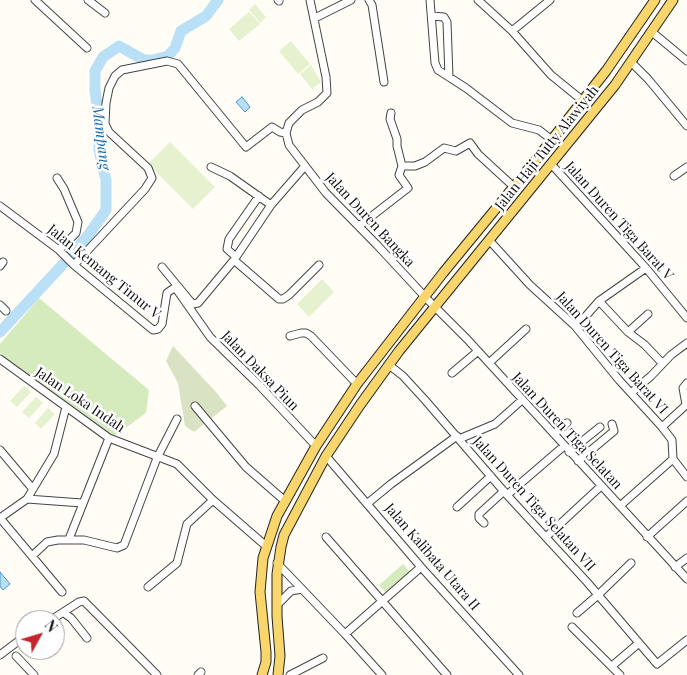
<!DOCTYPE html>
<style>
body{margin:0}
#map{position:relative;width:687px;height:675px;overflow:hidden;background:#fffdf5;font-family:"Playfair Display",serif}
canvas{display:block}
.north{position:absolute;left:15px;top:610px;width:50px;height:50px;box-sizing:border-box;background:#fff;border:1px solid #a0a0a0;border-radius:50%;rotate:51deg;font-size:14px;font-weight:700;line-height:20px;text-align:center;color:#111}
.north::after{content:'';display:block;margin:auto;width:18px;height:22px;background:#c4262e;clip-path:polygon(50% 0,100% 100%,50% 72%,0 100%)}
</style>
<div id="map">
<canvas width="687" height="675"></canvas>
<div class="north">N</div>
</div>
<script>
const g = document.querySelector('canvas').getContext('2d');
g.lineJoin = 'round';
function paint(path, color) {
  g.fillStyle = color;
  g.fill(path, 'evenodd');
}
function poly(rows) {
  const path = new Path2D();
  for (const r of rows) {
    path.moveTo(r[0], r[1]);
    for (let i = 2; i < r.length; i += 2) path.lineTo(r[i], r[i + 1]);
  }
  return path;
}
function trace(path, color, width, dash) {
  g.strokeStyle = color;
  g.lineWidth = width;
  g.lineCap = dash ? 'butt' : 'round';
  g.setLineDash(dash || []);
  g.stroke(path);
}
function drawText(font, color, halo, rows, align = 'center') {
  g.font = font + ' "Playfair Display",serif';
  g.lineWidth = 5;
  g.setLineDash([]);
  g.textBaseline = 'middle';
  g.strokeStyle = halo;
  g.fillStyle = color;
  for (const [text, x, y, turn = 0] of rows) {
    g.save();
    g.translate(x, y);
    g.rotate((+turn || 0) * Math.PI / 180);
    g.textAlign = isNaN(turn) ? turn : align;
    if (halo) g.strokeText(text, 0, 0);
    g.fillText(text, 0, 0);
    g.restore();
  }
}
const green = poly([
 [39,298,149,390,146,413,114,436,0,353,0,344],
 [403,564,411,573,387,594,379,585]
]);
const cemetery = poly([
 [173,346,216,392,227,406,194,432,185,426,178,383,166,361]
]);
const pitch = poly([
 [255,4,266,17,260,23,249,10],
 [249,12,260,24,239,41,229,29],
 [291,41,310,64,298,74,279,51],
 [311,65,321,82,312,89,300,74],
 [170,142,215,187,193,209,148,164],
 [322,279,334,292,309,317,297,304],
 [24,386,31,392,17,407,10,401],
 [36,397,43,403,29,418,22,412],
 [48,408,55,414,41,429,35,423]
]);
const water = poly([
 [242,97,250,107,245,112,236,102,242,97],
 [0,572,10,584,3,590,0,586,0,572]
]);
const river = poly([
 [0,332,65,262,87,237,106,210,106,180,99,150,99,121,95,90,95,71,103,57,119,46,144,60,153,60,168,56,175,48,181,31,206,16,218,0]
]);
const minor = poly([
 [35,0,87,48],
 [88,0,105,13],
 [278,0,279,1],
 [310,0,326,77,327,93,318,102,302,110,289,123,286,133,289,145,326,193,377,245,428,300,467,339,687,579],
 [369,0,372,5,384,82],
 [430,0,435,63,438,70,466,88,512,123,539,130,552,140],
 [478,0,512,31,551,75,583,101],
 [432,16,444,17,447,22,449,77],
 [315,18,351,0],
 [512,31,550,0],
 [652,32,687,61],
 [631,62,648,79,687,126],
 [552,165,646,268,687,318],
 [402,166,415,166,425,162,444,148,456,151,470,143,478,154,514,187],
 [211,167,230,176,271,205],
 [674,176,687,167],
 [57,178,64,189,78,222,76,233,59,250],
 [0,206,59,250,74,265,153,330,158,329,162,324,167,293,174,288,177,290,210,337,259,385,316,446],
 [359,226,408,188,399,175,402,166,397,146,397,139,390,119,391,113],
 [489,240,530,285,575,326,619,380,662,427,672,440,673,459,687,477],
 [236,257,227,249,229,239,259,196],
 [234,260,279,299,283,299,289,295,319,265],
 [74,265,145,189,152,178,148,168,109,132,105,124,106,103,109,88,115,76,122,70,167,61,178,64,246,147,272,127,280,132,286,133],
 [0,266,3,262],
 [162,267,190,301,193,304,198,303,234,260,271,205,305,166],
 [599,301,628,332,645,345,662,363],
 [0,305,6,311],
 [575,326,585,317,599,301,646,268],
 [628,332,648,314],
 [290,336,301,333,306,333,311,336,357,384],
 [0,359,109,438,177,464,213,500,266,546],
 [489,363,526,329],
 [389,365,403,376,425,400,507,495,587,582,657,664,687,640],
 [452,373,478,351],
 [631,393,651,376,671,355,687,343],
 [195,406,246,467,285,501],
 [662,427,686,405,683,388,687,383],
 [554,434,567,423],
 [459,439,495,424,522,400],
 [0,450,32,488],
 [569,452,600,427],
 [326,456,421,567,519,675],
 [578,461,614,431,612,424],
 [507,495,564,446],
 [27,499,82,503],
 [368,503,391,484,457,436],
 [620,506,673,459],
 [457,507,491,476],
 [0,518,27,499,54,454,66,407],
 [0,518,62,592],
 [484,523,479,518,479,514,504,491],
 [326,537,447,675],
 [546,537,601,486],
 [647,537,687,501],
 [69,539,109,438],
 [32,556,47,542,58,540,84,540,117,548,124,545,157,458,177,419],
 [277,563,345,634,382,675],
 [675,567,687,558],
 [148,587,177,563,187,524,213,500],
 [277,605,291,591,302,589],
 [64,613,71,618,87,638],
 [577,613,598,595,631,563],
 [51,620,79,602,84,601,157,675],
 [572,627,620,675],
 [345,634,421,567],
 [0,655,25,636],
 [16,656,34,675],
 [612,666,639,643],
 [198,675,201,672],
 [290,675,323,658]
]);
const major = poly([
 [262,675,266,662,266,652,260,592,263,558,277,516,316,446,357,384,443,273,535,161,606,71,655,0],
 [278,675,280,656,277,616,277,574,281,547,284,535,326,456,360,405,399,351,615,85,673,0]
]);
const streetNames = [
 ["Jalan Haji Tutty Alawiyah",547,148,-51],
 ["Jalan Duren Bangka",370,220,47],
 ["Jalan Duren Tiga Barat V",619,221,48],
 ["Jalan Kemang Timur V",104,272,39],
 ["Jalan Duren Tiga Barat VI",612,353,48],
 ["Jalan Daksa Piun",260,371,46],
 ["Jalan Loka Indah",80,400,34],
 ["Jalan Duren Tiga Selatan",567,431,47],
 ["Jalan Duren Tiga Selatan VII",534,504,48],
 ["Jalan Kalibata Utara II",432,557,49]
];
const waterNames = [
 ["Mampang",101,138,83]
];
paint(green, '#d5ebbd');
paint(cemetery, '#d9e3c4');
paint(pitch, '#e6f2cf');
paint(water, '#b9e0f7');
trace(water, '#3f96cf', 1);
trace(river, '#b9e0f7', 11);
trace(minor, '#444', 9);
trace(major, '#222', 11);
trace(minor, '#fff', 7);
trace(major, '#f9d66b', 9);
drawText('14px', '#111', '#fff', streetNames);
drawText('italic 15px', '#1768a6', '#fff', waterNames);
</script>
